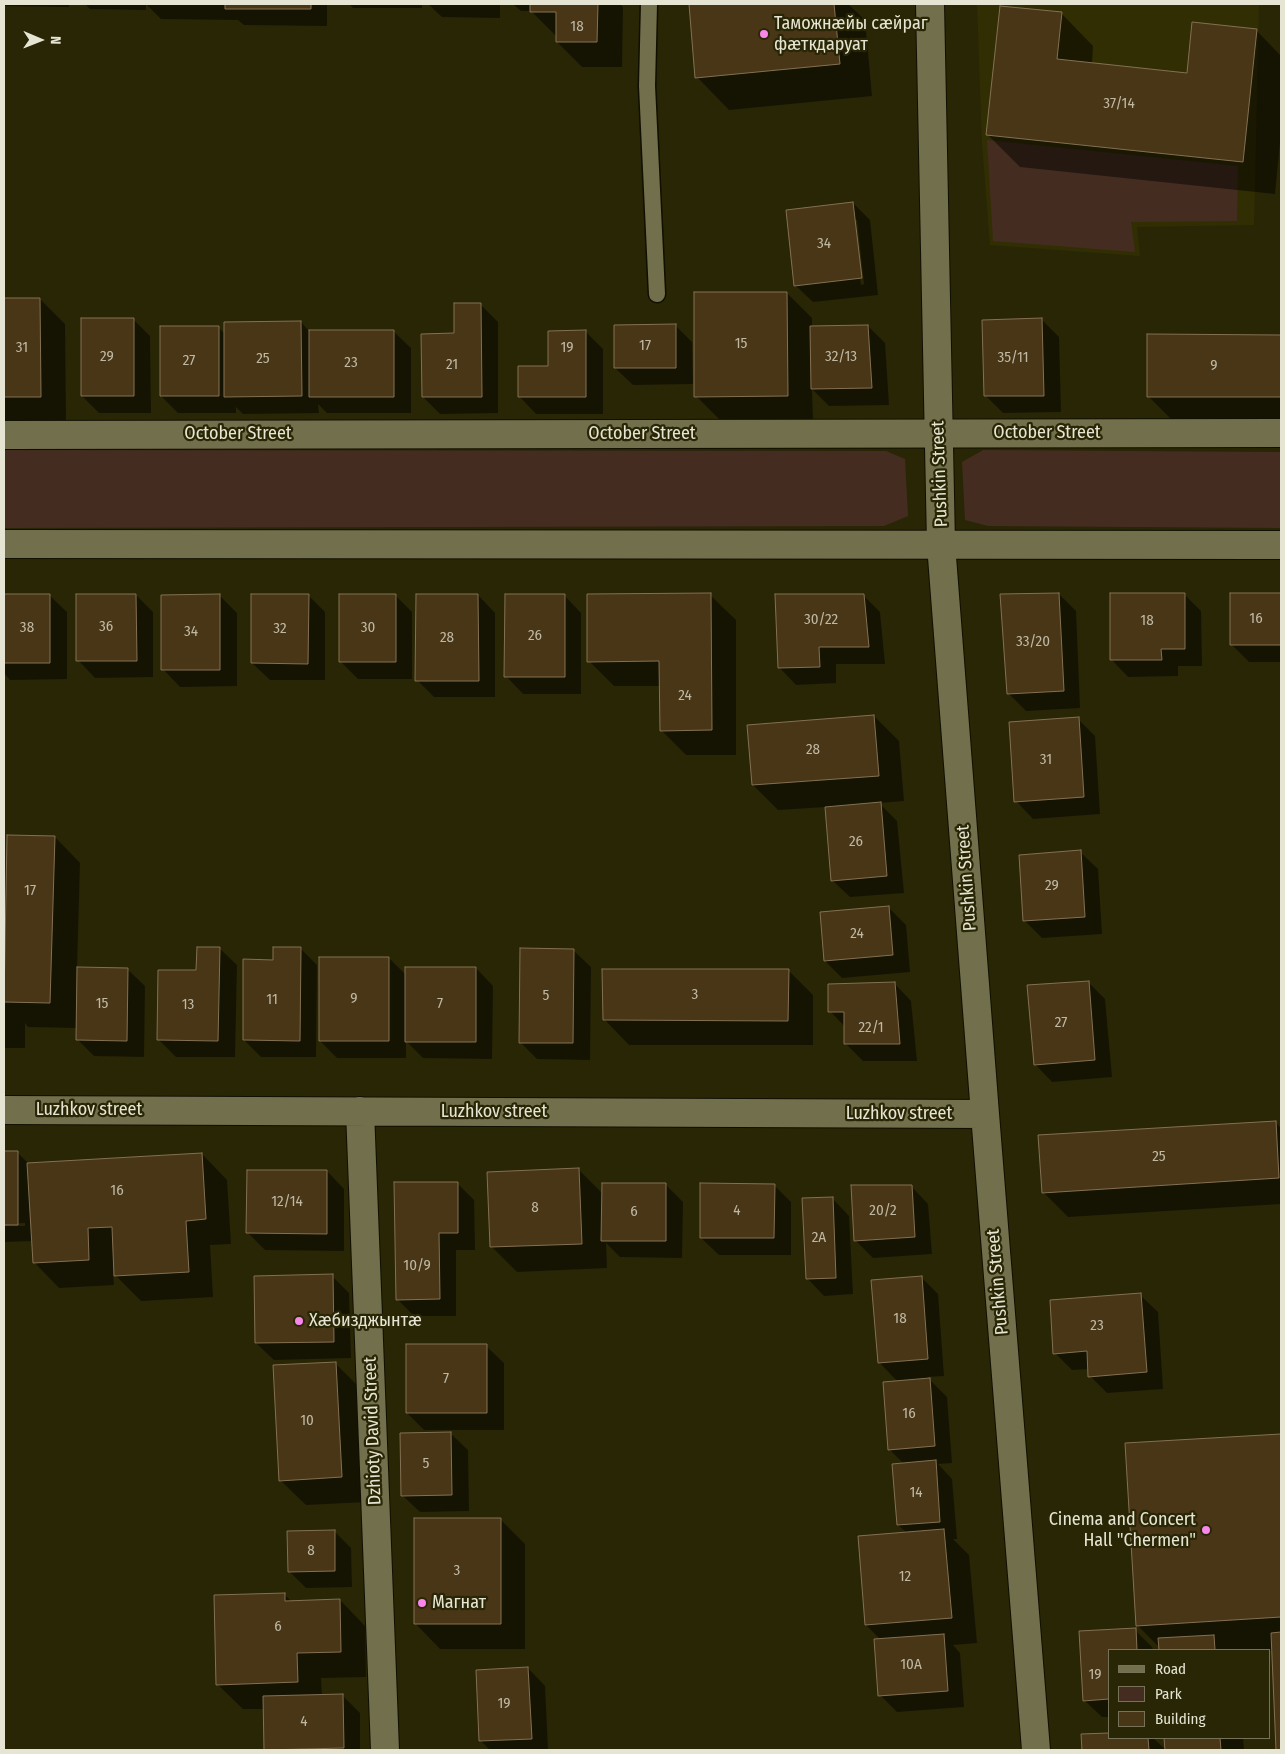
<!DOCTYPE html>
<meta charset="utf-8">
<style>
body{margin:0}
#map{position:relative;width:1285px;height:1754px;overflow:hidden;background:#292605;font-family:"Fira Sans Condensed",sans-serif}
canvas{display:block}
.frame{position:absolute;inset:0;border:5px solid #e6e5d3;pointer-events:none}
.legend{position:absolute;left:1108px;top:1649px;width:162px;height:90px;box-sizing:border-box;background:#292605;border:1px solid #757257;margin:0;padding:6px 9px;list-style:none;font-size:15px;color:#e6e5d3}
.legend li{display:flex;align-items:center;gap:10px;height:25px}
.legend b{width:25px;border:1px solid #757257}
.north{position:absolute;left:15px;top:15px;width:50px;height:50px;-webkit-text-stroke:4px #292605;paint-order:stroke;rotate:91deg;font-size:14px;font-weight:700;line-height:20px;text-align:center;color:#e6e5d3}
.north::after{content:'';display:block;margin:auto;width:18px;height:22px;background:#e6e5d3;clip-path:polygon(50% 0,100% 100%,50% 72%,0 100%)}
</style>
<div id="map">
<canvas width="1285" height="1754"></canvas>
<div class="frame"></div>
<ul class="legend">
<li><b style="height:6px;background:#726f4d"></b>Road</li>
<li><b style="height:14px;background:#442d20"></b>Park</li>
<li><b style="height:14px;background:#493617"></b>Building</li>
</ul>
<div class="north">N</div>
</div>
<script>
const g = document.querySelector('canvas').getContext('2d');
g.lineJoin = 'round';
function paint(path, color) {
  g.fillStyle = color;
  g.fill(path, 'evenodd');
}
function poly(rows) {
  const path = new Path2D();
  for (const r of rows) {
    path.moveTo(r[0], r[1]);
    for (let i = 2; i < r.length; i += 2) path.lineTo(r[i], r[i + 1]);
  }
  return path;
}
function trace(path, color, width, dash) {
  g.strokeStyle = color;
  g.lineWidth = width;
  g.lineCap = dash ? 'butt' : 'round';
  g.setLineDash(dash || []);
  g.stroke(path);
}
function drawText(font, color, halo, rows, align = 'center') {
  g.font = font + ' "Fira Sans Condensed",sans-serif';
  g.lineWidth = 4.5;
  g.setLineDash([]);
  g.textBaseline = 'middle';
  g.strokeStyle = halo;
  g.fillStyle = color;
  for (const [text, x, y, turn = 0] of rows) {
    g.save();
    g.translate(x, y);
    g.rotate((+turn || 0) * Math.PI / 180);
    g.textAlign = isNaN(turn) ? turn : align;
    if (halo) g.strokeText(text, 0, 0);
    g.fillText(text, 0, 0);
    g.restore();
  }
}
const built = poly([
 [977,4,1259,4,1254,225,1137,227,1140,256,990,245,982,143]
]);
const green = poly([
 [987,140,1238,166,1237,221,1131,222,1135,252,993,241],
 [4,450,886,451,905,459,908,516,884,526,4,528],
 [983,450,1281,452,1281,528,988,526,965,520,962,462]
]);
const shadow = poly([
 [4,4,69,4,69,7,4,6],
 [85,4,327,4,327,26,244,25,238,20,161,19,146,4,146,10,90,9],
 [349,4,422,4,422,8,353,8],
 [428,4,500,4,500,18,442,17],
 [513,4,620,4,623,7,622,67,582,67,557,42,557,37,531,11,521,11],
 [690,4,848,4,865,20,872,96,729,110,697,77],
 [1061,13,1093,46,1092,64,1188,74,1256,30,1281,56,1281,132,1275,194,1020,167,987,134],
 [853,203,870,220,878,295,813,302,795,285],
 [854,220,857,220,864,284,861,285],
 [787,293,812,318,812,328,868,326,885,343,889,405,829,406,812,389,813,421,721,421,696,396],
 [4,299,40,299,65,324,66,422,4,422],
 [481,305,498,322,498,413,440,414,423,397,455,335],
 [133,319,150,336,151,413,99,413,82,396],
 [1042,320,1059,337,1061,412,1003,413,986,396],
 [301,322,309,331,393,331,411,348,411,413,327,413,318,404,319,413,243,414,236,407,236,413,178,413,161,396,219,328,225,334],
 [675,325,692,342,693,384,633,385,615,368],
 [586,332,603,349,603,414,536,414,519,396],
 [1149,335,1281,336,1281,422,1174,422,1148,396],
 [1059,594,1076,611,1080,708,1026,711,1009,694],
 [1184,594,1201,611,1202,666,1178,666,1178,676,1128,677,1111,659],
 [4,595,49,595,67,612,67,679,10,680,4,673],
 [136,595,153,612,153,677,95,678,78,660],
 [308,595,325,612,325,680,270,680,252,663],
 [395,595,412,612,412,679,358,679,341,662],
 [478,595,495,613,495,697,434,697,417,680],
 [564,595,581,613,581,694,523,694,506,676],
 [710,595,736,620,736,755,686,755,661,730,661,686,614,686,589,661],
 [863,595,880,612,885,664,836,664,836,683,796,685,779,667],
 [1231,595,1281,595,1281,662,1249,662,1232,645],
 [220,596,237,613,237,686,180,687,163,669],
 [874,716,899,741,904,801,879,803,897,821,904,893,850,897,832,880,826,807,778,810,753,785],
 [1078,719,1095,736,1100,814,1033,819,1016,801],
 [55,837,80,863,77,969,127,969,145,986,144,1057,94,1056,77,1039,77,1028,28,1027,25,1023,25,1048,4,1048,4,927,6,929],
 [1080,852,1098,869,1102,934,1042,938,1024,920],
 [889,908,906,925,910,972,842,978,825,961],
 [219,948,237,965,235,1057,176,1057,159,1040],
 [300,948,317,965,316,1057,261,1057,244,1040,274,961],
 [573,950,591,967,590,1060,537,1059,520,1042],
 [389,958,406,975,476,968,493,986,492,1059,423,1058,406,1041,406,1058,337,1058,320,1041],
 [788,970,813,995,813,1045,629,1045,604,1019],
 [1088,982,1105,999,1112,1077,1052,1082,1035,1064],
 [894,983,911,1001,917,1061,863,1061,846,1044,845,1027,830,1011],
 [1275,1122,1281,1128,1281,1204,1068,1217,1043,1192],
 [4,1152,17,1152,29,1164,202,1154,227,1180,231,1244,210,1245,213,1297,141,1301,113,1273,114,1285,59,1288,34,1262,33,1241,4,1242,4,1226,25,1226,25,1223,4,1224],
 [579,1170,603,1194,665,1184,683,1202,682,1258,620,1257,606,1243,607,1268,517,1272,491,1246],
 [327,1171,344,1189,344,1251,265,1250,248,1233],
 [457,1183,474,1200,475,1250,456,1250,456,1316,414,1316,397,1299],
 [774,1185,791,1202,791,1255,719,1255,701,1238],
 [911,1186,928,1204,932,1254,873,1258,856,1241],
 [832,1198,849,1216,853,1294,824,1296,807,1278],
 [332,1276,349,1293,351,1358,274,1360,256,1343],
 [921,1277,938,1294,944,1376,927,1377,947,1397,952,1463,938,1464,952,1479,957,1539,953,1539,969,1555,977,1643,953,1645,960,1653,964,1707,897,1712,880,1695,881,1640,866,1625,907,1533,898,1525,904,1464,889,1449,898,1382,879,1362],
 [1140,1295,1158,1312,1163,1389,1107,1393,1090,1376,1089,1369,1072,1370,1055,1353],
 [486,1346,504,1363,504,1430,424,1430,407,1413],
 [335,1363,360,1388,367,1502,306,1505,280,1480],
 [450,1433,468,1450,469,1511,420,1512,402,1495],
 [1281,1435,1281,1750,1277,1750,1273,1651,1160,1650,1160,1648,1137,1625,1126,1445],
 [500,1519,525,1544,525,1649,440,1649,415,1623],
 [334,1531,351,1548,352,1587,306,1588,289,1571],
 [284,1594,292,1602,340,1600,365,1626,366,1677,321,1678,322,1696,343,1696,360,1713,360,1750,266,1750,265,1709,243,1709,217,1684],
 [1135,1630,1152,1647,1153,1650,1109,1650,1109,1717,1102,1717,1084,1700,1081,1632],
 [528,1668,545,1686,548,1750,490,1750,481,1741],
 [1083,1736,1109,1738,1153,1738,1166,1750,1084,1750],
 [1165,1738,1243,1738,1244,1750,1166,1750]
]);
const building = poly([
 [225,4,311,4,311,9,225,9,225,4],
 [530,4,598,4,597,42,556,42,556,12,530,12,530,4],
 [689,4,834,4,840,64,695,78,689,4],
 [1000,6,1062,12,1057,59,1187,73,1192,22,1257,29,1243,162,986,135,1000,6],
 [853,202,862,278,794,286,786,210,853,202],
 [694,292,787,292,788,396,694,397,694,292],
 [4,298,40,298,41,397,4,397,4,298],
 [454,303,481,303,482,397,422,397,421,334,454,333,454,303],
 [81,318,134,318,134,396,81,396,81,318],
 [1042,318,1044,396,984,396,982,320,1042,318],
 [301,321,302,396,224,397,224,322,301,321],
 [676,324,676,368,614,368,614,325,676,324],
 [868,325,872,388,811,389,810,326,868,325],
 [160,326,219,326,219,396,160,396,160,326],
 [309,330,394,330,394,397,309,397,309,330],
 [586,330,586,397,518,397,518,366,548,366,548,331,586,330],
 [1147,334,1281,335,1281,397,1147,397,1147,334],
 [711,593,712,730,660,731,659,661,587,662,587,594,711,593],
 [1059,593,1064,691,1007,694,1000,594,1059,593],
 [1110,593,1185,593,1185,649,1161,649,1162,660,1110,660,1110,593],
 [1230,593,1281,593,1281,645,1230,645,1230,593],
 [4,594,50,594,50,663,4,663,4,594],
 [76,594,136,594,137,661,76,661,76,594],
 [220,594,220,670,161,670,161,595,220,594],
 [251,594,309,594,308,664,251,663,251,594],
 [339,594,396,594,396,662,339,662,339,594],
 [416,594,478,594,479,681,415,681,416,594],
 [505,594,565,594,565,677,504,677,505,594],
 [775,594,864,594,869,647,819,647,820,667,778,668,775,594],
 [874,715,879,776,752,785,747,725,874,715],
 [1079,717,1084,797,1014,802,1009,722,1079,717],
 [881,802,887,876,831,881,825,807,881,802],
 [7,835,55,836,50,1003,4,1002,7,835],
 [1081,850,1085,917,1023,921,1019,855,1081,850],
 [889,906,893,955,824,961,820,912,889,906],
 [197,947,220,947,218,1041,157,1040,158,970,196,970,197,947],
 [273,947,301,947,300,1041,243,1040,243,959,273,960,273,947],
 [520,948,574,949,573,1043,519,1043,520,948],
 [319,957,389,957,389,1041,319,1041,319,957],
 [77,967,128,968,127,1041,76,1040,77,967],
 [405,967,476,967,476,1042,405,1042,405,967],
 [602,969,789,969,788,1021,603,1020,602,969],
 [1089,981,1095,1060,1034,1065,1027,985,1089,981],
 [895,982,900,1044,844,1044,844,1012,828,1012,828,984,895,982],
 [1276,1121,1279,1178,1042,1193,1038,1135,1276,1121],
 [4,1151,18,1151,18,1225,4,1225,4,1151],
 [202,1153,206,1219,186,1221,189,1272,114,1276,112,1227,88,1228,89,1260,33,1263,27,1163,202,1153],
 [579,1168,582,1244,490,1247,487,1172,579,1168],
 [247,1170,327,1170,327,1234,246,1233,247,1170],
 [394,1182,458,1182,458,1233,439,1233,440,1299,396,1300,394,1182],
 [602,1183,666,1183,666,1241,601,1241,602,1183],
 [700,1183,775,1184,774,1238,700,1238,700,1183],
 [851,1185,912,1185,915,1237,854,1241,851,1185],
 [833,1197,836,1278,806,1279,802,1198,833,1197],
 [333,1274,334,1342,255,1343,254,1276,333,1274],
 [922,1276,928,1359,878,1363,871,1280,922,1276],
 [1141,1293,1147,1372,1088,1377,1087,1351,1053,1354,1050,1300,1141,1293],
 [406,1344,487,1344,487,1413,406,1413,406,1344],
 [336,1362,342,1477,279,1481,273,1365,336,1362],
 [930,1378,935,1446,888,1450,883,1382,930,1378],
 [451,1432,452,1495,401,1496,400,1433,451,1432],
 [1281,1434,1281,1617,1136,1626,1125,1443,1281,1434],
 [936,1460,940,1522,897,1525,892,1464,936,1460],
 [414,1518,501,1518,501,1624,414,1624,414,1518],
 [944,1529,952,1618,865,1625,858,1536,944,1529],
 [335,1530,335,1571,288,1572,287,1531,335,1530],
 [285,1593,285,1601,340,1599,341,1652,297,1653,298,1682,216,1685,214,1595,285,1593],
 [1136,1628,1137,1650,1109,1650,1109,1699,1083,1701,1079,1631,1136,1628],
 [1281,1632,1281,1750,1276,1750,1271,1633,1281,1632],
 [944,1634,948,1691,878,1696,874,1639,944,1634],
 [1214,1635,1215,1650,1159,1650,1158,1638,1214,1635],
 [528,1667,532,1739,479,1741,476,1670,528,1667],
 [343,1694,344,1748,264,1750,263,1696,343,1694],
 [1109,1733,1109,1738,1148,1738,1149,1750,1082,1750,1081,1734,1109,1733],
 [1164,1738,1220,1738,1221,1750,1165,1750,1164,1738]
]);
const lane = poly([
 [649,4,647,86,657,294]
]);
const street = poly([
 [930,4,941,544,985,1114,1036,1750],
 [4,1110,985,1114],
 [360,1111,385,1750]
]);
const secondary = poly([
 [4,435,1281,433],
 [4,544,1281,545]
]);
const markers = [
 [764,34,5,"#f987e9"],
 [299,1321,5,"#f987e9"],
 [1206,1530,5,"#f987e9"],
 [422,1603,5,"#f987e9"]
];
const numberNames = [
 ["18",577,27],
 ["37/14",1119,104],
 ["34",824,244],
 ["15",741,344],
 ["17",645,346],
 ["31",22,348],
 ["19",567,348],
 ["29",107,357],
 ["32/13",841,357],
 ["35/11",1013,358],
 ["25",263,359],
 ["27",189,361],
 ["23",351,363],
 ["21",452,365],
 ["9",1214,366],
 ["16",1256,619],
 ["30/22",821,620],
 ["18",1147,621],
 ["36",106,627],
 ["38",27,628],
 ["30",368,628],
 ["32",280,629],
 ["34",191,632],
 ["26",535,636],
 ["28",447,638],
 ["33/20",1033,642],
 ["24",685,696],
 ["28",813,750],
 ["31",1046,760],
 ["26",856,842],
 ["29",1052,886],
 ["17",30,891],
 ["24",857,934],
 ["3",695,995],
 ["5",546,996],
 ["9",354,999],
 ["11",272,1000],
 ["15",102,1004],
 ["7",440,1004],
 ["13",188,1005],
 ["27",1061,1023],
 ["22/1",871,1028],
 ["25",1159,1157],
 ["16",117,1191],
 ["12/14",287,1202],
 ["8",535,1208],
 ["4",737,1211],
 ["20/2",883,1211],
 ["6",634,1212],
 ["2А",819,1238],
 ["10/9",417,1266],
 ["18",900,1319],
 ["23",1097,1326],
 ["7",446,1379],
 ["16",909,1414],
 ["10",307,1421],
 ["5",426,1464],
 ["14",916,1493],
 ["8",311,1551],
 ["3",457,1571],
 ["12",905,1577],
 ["6",278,1627],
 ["10А",911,1665],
 ["19",1095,1675],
 ["19",504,1704],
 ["4",304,1722]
];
const poiNames = [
 ["Таможнæйы сæйраг",774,24],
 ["фæткдаруат",774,45],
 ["Хæбизджынтæ",309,1321],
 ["Cinema and Concert",1196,1520,"right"],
 ["Hall \"Chermen\"",1196,1541,"right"],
 ["Магнат",432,1603]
];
const streetNames = [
 ["October Street",1047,433],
 ["October Street",238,434],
 ["October Street",642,434],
 ["Pushkin Street",940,474,-92],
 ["Pushkin Street",967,878,-94],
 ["Luzhkov street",89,1110],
 ["Luzhkov street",494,1112],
 ["Luzhkov street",899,1114],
 ["Pushkin Street",998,1282,-95],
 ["Dzhioty David Street",373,1431,-92]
];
paint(built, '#322e03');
paint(green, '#442d20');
paint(shadow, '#0007');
paint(building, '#493617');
trace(building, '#847052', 1);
trace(lane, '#110f00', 19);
trace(street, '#110f00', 30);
trace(secondary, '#110f00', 30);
trace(lane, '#726f4d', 16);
trace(street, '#726f4d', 28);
trace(secondary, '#726f4d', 28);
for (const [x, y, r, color] of markers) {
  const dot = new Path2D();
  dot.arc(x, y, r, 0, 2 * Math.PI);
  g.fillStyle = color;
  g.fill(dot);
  trace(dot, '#292605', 2);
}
drawText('15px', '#bfb9a4', null, numberNames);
drawText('18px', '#e6e5d3', '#292605', poiNames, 'left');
drawText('18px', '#e6e5d3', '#292605', streetNames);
</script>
